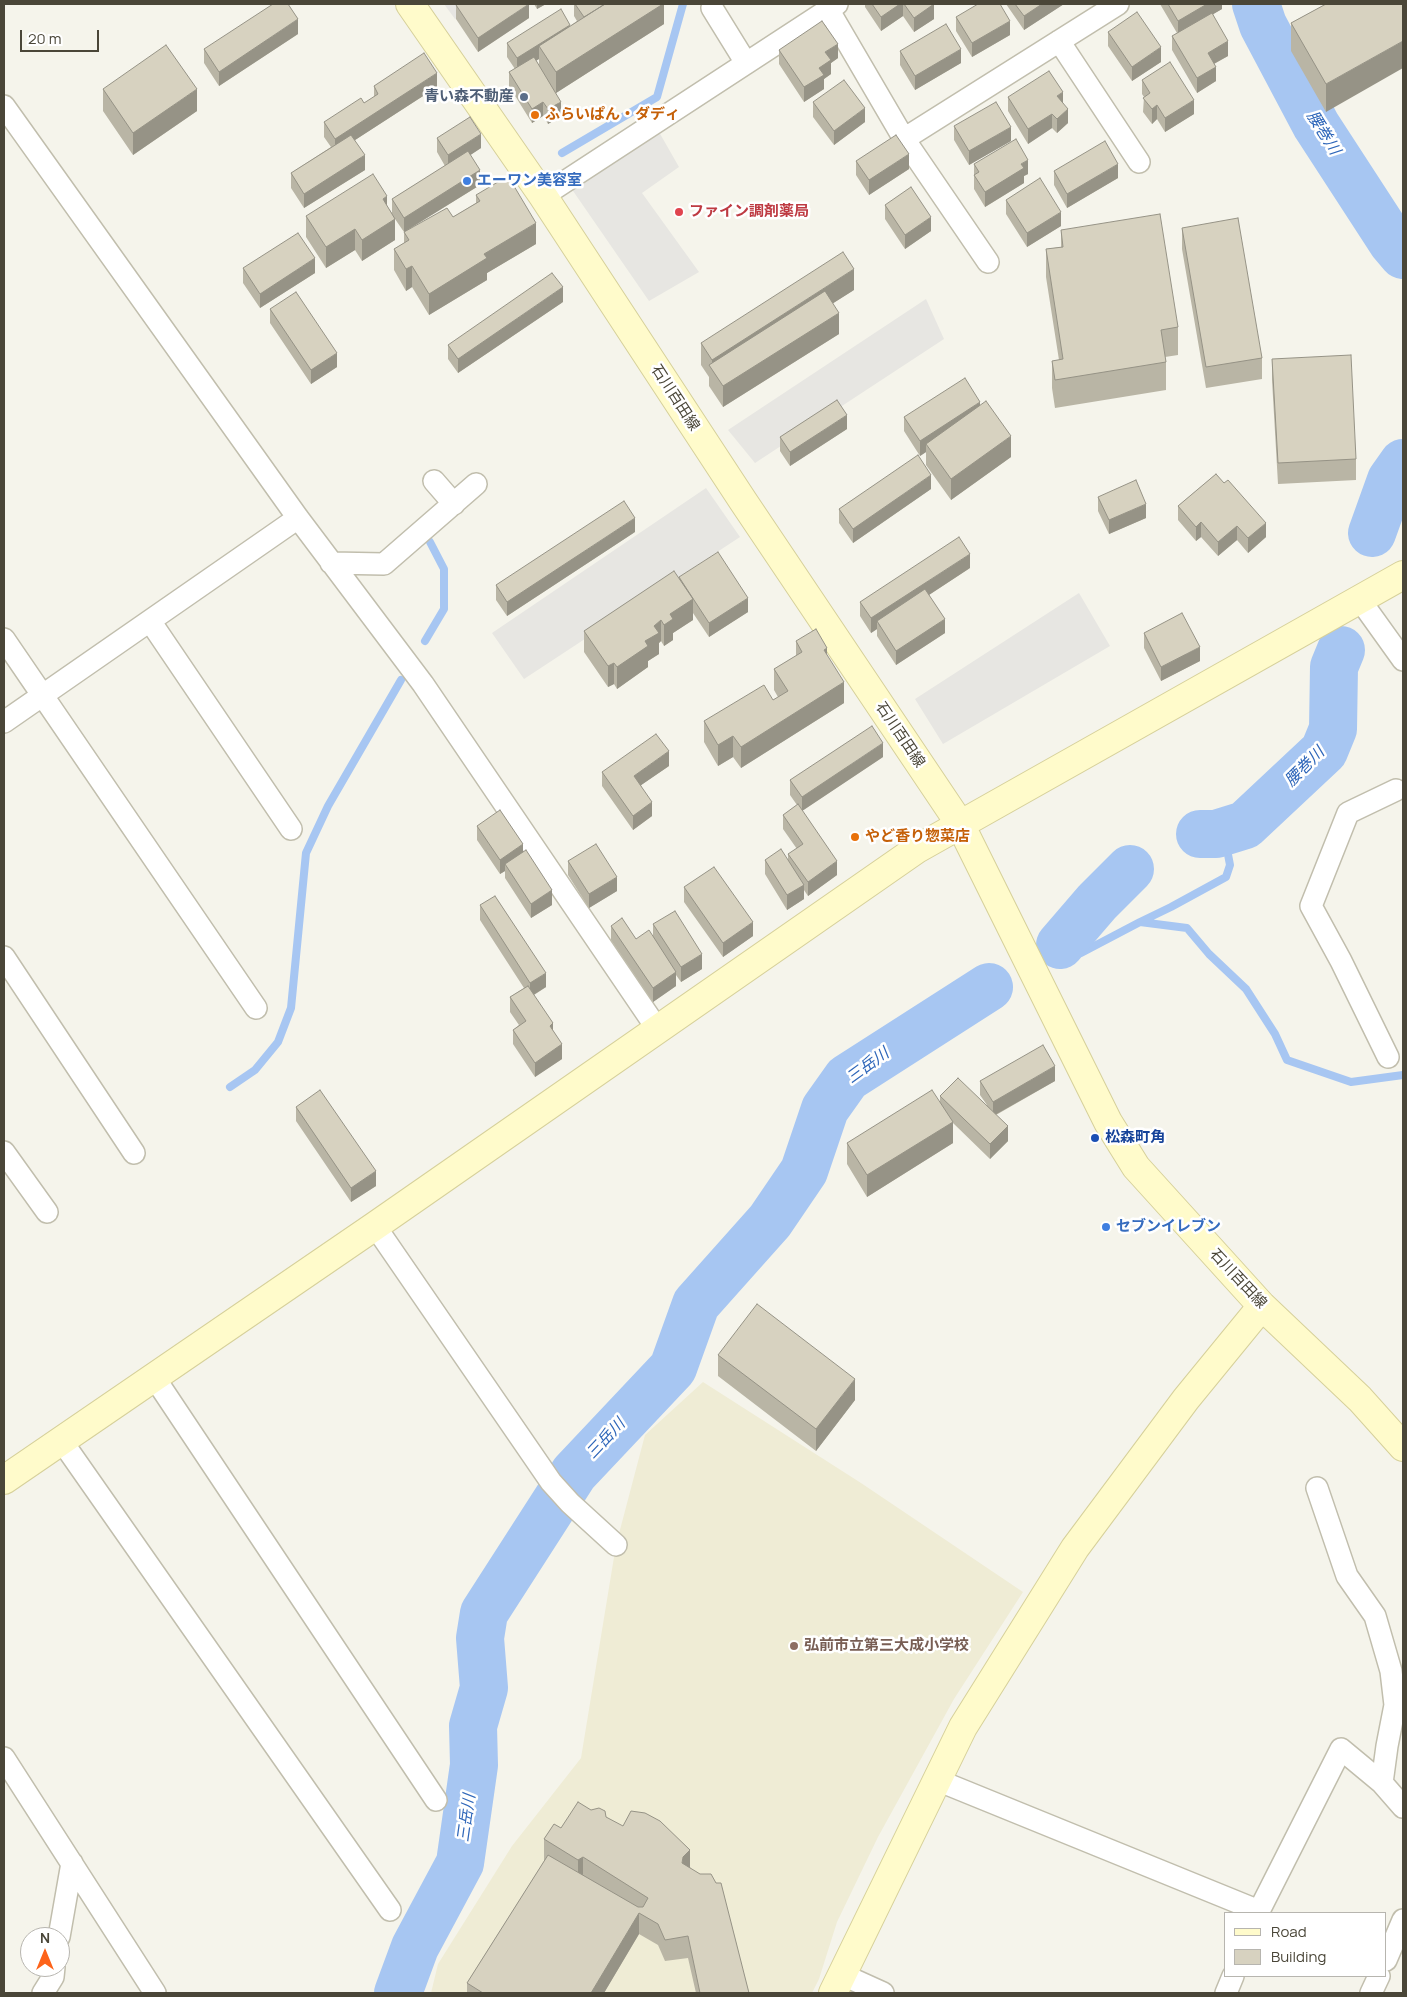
<!DOCTYPE html>
<meta charset="utf-8">
<style>
body{margin:0}
#map{position:relative;width:1407px;height:1997px;overflow:hidden;background:#f5f4eb;font-family:Manrope,sans-serif}
canvas{display:block}
.frame{position:absolute;inset:0;border:5px solid #4a4638;pointer-events:none}
.legend{position:absolute;left:1224px;top:1912px;width:162px;height:65px;box-sizing:border-box;background:#fff;border:1px solid #b7b5af;margin:0;padding:6px 9px;list-style:none;font-size:15px;color:#4a4638}
.legend li{display:flex;align-items:center;gap:10px;height:25px}
.legend b{width:25px;border:1px solid #b7b5af}
.north{position:absolute;left:20px;top:1927px;width:50px;height:50px;box-sizing:border-box;background:#fff;border:1px solid #b7b5af;border-radius:50%;rotate:0deg;font-size:14px;font-weight:700;line-height:20px;text-align:center;color:#4a4638}
.north::after{content:'';display:block;margin:auto;width:18px;height:22px;background:#fd631a;clip-path:polygon(50% 0,100% 100%,50% 72%,0 100%)}
.scale{position:absolute;left:20px;top:30px;width:79px;height:22px;box-sizing:border-box;border:2px solid #4a4638;border-top:0;padding-left:6px;font-size:15px;line-height:18px;white-space:nowrap;color:#4a4638;-webkit-text-stroke:4px #fff;paint-order:stroke}
</style>
<div id="map">
<canvas width="1407" height="1997"></canvas>
<div class="frame"></div>
<ul class="legend">
<li><b style="height:6px;background:#fffbcb"></b>Road</li>
<li><b style="height:14px;background:#d7d2c0"></b>Building</li>
</ul>
<div class="north">N</div>
<div class="scale">20 m</div>
</div>
<script>
const g = document.querySelector('canvas').getContext('2d');
g.lineJoin = 'round';
function paint(path, color) {
  g.fillStyle = color;
  g.fill(path, 'evenodd');
}
function poly(rows) {
  const path = new Path2D();
  for (const r of rows) {
    path.moveTo(r[0], r[1]);
    for (let i = 2; i < r.length; i += 2) path.lineTo(r[i], r[i + 1]);
  }
  return path;
}
function trace(path, color, width, dash) {
  g.strokeStyle = color;
  g.lineWidth = width;
  g.lineCap = dash ? 'butt' : 'round';
  g.setLineDash(dash || []);
  g.stroke(path);
}
function drawText(font, color, halo, rows, align = 'center') {
  g.font = font + ' Manrope,"Noto Sans JP",sans-serif';
  g.lineWidth = 5;
  g.setLineDash([]);
  g.textBaseline = 'middle';
  g.strokeStyle = halo;
  g.fillStyle = color;
  for (const [text, x, y, turn = 0] of rows) {
    g.save();
    g.translate(x, y);
    g.rotate((+turn || 0) * Math.PI / 180);
    g.textAlign = isNaN(turn) ? turn : align;
    if (halo) g.strokeText(text, 0, 0);
    g.fillText(text, 0, 0);
    g.restore();
  }
}
const education = poly([
 [703,1382,861,1483,1023,1592,954,1699,878,1837,837,1922,819,1979,812,1993,431,1993,438,1964,512,1846,581,1758,616,1545,645,1435]
]);
const parking = poly([
 [444,4,478,4,455,19],
 [659,132,679,167,642,193,699,272,649,301,571,188],
 [926,299,944,339,755,463,728,430],
 [706,488,740,537,524,679,492,633],
 [1079,593,1110,646,943,744,915,699]
]);
const stream = poly([
 [562,153,657,97,683,4],
 [425,641,444,609,444,569,430,542],
 [1140,922,1171,907,1226,877,1230,865,1226,844,1229,831],
 [1081,953,1140,922,1187,928,1209,954,1246,989,1275,1034,1287,1060,1351,1082,1403,1075],
 [230,1087,255,1070,278,1042,291,1008,306,853,328,806,401,680]
]);
const river = poly([
 [1256,4,1263,25,1316,125,1392,242,1403,255],
 [1372,533,1391,480,1403,463],
 [1200,834,1216,834,1245,825,1324,751,1333,729,1334,667,1341,650],
 [1060,945,1097,902,1130,869],
 [398,1993,415,1947,460,1863,474,1765,473,1726,484,1688,480,1638,484,1613,574,1473,673,1368,696,1304,770,1221,804,1171,825,1109,847,1078,989,987]
]);
const street = poly([
 [712,8,746,63],
 [828,9,904,139,988,262],
 [1059,41,1139,162],
 [4,106,298,518,423,684,658,1030],
 [904,139,1118,4],
 [543,196,837,4],
 [434,481,454,504],
 [331,563,384,564,476,484],
 [1360,600,1403,660],
 [150,621,291,829],
 [4,639,256,1008],
 [4,722,298,518],
 [4,957,134,1153],
 [1388,1057,1341,961,1311,906,1348,813,1396,790],
 [4,1152,47,1212],
 [375,1226,551,1482,570,1503,616,1545],
 [154,1377,436,1800],
 [61,1440,390,1910],
 [1317,1488,1347,1576,1375,1616,1391,1671,1395,1705,1387,1746,1382,1783],
 [4,1758,155,1993],
 [937,1780,1259,1911],
 [1258,1913,1341,1749,1382,1783,1403,1807],
 [59,1937,72,1863],
 [1386,1960,1403,1920],
 [841,1974,883,1993],
 [43,1993,53,1977,54,1967],
 [1226,1993,1233,1976],
 [1371,1993,1379,1976]
]);
const secondary = poly([
 [410,4,543,196,743,501,960,824,1108,1122,1136,1167,1262,1306,1360,1399,1403,1447],
 [4,1480,375,1226,917,849,1403,575],
 [833,1993,963,1727,1075,1548,1186,1399,1262,1306]
]);
const wall = poly([
 [534,4,546,4,537,9],
 [574,4,664,4,664,24,556,93,561,116,548,124,543,116,532,123,509,86,509,72,515,69,507,57,507,43,570,26,577,21,574,16],
 [539,59,539,65,536,60],
 [865,4,934,4,934,19,914,32,903,16,881,31,865,7],
 [1006,4,1064,4,1024,30],
 [1160,4,1222,4,1222,9,1213,14,1228,56,1214,64,1216,81,1197,93,1172,50,1172,36,1177,33],
 [1326,4,1326,112,1291,51,1291,23],
 [456,5,529,18,478,52,456,19],
 [956,17,1010,35,972,57,956,31],
 [1108,32,1161,62,1132,81,1108,46],
 [298,34,219,86,204,63,204,49],
 [779,50,838,58,831,63,831,74,824,79,824,89,804,102,779,64],
 [900,51,961,63,915,90,900,65],
 [1142,80,1194,114,1165,132,1157,119,1152,124,1143,112,1144,97,1142,94],
 [374,86,437,87,355,140,365,170,304,208,291,188,291,173,331,147,324,137,324,122,364,103,374,97],
 [103,89,197,111,133,155,103,111],
 [1008,97,1063,102,1068,123,1057,133,1052,128,1028,144,1008,111],
 [813,102,865,122,834,145,813,117],
 [954,126,1011,141,969,165,954,140],
 [437,138,481,148,470,155,480,185,411,228,453,217,476,203,476,195,536,244,487,273,487,280,429,315,412,287,406,291,394,270,394,249,404,243,404,232,395,219,395,240,362,261,355,250,326,268,306,237,306,216,387,206,392,213,392,199,445,166,437,152],
 [856,161,909,169,869,195,856,175],
 [974,164,1028,174,1024,176,1024,183,985,207,974,189],
 [1054,171,1118,178,1067,208,1054,185],
 [1006,200,1061,226,1027,247,1006,214],
 [885,205,931,231,905,249,885,219],
 [1182,228,1262,358,1262,379,1206,388,1182,249],
 [1061,230,1178,327,1178,355,1165,357,1166,362,1166,390,1055,408,1052,388,1052,361,1059,360,1046,277,1046,249,1061,247],
 [243,268,315,273,260,308,243,283],
 [854,290,833,303,839,334,723,407,709,386,709,377,701,365,701,343],
 [563,302,458,373,448,359,448,345],
 [270,309,337,367,311,384,270,323],
 [1272,359,1356,459,1356,480,1278,484,1272,380],
 [980,405,1011,457,951,500,926,465,926,452,920,456,904,431,904,417],
 [847,429,790,466,780,451,780,437],
 [1216,474,1266,537,1248,553,1237,540,1218,556,1201,537,1196,541,1178,520,1178,506],
 [931,489,853,543,839,523,839,509],
 [1098,497,1146,518,1109,534,1098,511],
 [635,532,507,616,496,600,496,585],
 [970,568,929,595,945,633,896,665,877,636,877,629,871,633,860,616,860,602],
 [679,577,748,612,709,637,693,613,693,620,673,633,673,640,664,646,661,641,659,643,659,654,648,661,648,667,617,689,614,684,608,687,584,652,584,631,679,579],
 [1144,633,1200,661,1161,681,1144,648],
 [796,641,827,656,844,703,741,768,733,757,718,766,704,742,704,721,773,700,778,697,774,690,774,669,796,656],
 [883,757,802,811,837,875,808,896,804,890,804,899,787,910,765,874,765,860,788,861,788,854,797,849,783,829,783,815,797,805,790,795,790,780],
 [669,766,641,785,652,816,633,830,602,786,602,772],
 [477,826,523,852,552,905,531,918,505,878,505,871,500,874,477,840],
 [568,861,617,891,589,908,568,875],
 [684,887,753,936,723,957,684,902],
 [480,905,546,987,534,995,553,1031,562,1059,535,1077,513,1044,513,1030,519,1025,510,1012,510,997,524,988,480,920],
 [653,924,702,969,681,982,676,975,676,986,653,1002,611,940,611,926,636,939,653,937],
 [980,1081,1055,1081,996,1115,1008,1141,990,1159,953,1123,953,1143,867,1197,847,1164,847,1143,940,1103,940,1096,987,1105,980,1095],
 [296,1107,376,1186,351,1202,296,1121],
 [718,1355,855,1400,816,1451,718,1376],
 [591,1810,606,1817,690,1867,749,1993,696,1993,688,1958,665,1961,658,1945,639,1934,604,1993,467,1993,467,1983,545,1860,544,1860,544,1839,561,1828]
]);
const shadedWall = poly([
 [529,4,529,18,478,52,478,38],
 [537,4,546,4,537,9],
 [663,4,664,4,664,24,556,93,556,72],
 [900,4,903,4,903,16,881,31,881,17],
 [934,4,934,19,914,32,914,18],
 [1042,4,1064,4,1024,30,1024,16],
 [1207,4,1222,4,1222,9,1178,35,1178,21],
 [298,19,298,34,219,86,219,72],
 [1010,21,1010,35,972,57,972,43],
 [570,25,570,39,539,46,539,59,517,73,517,58],
 [1228,41,1228,56,1208,67,1208,53],
 [1403,41,1403,68,1326,112,1326,84],
 [838,44,838,58,831,63,831,74,824,79,824,89,804,102,804,87,819,68,825,52],
 [1161,47,1161,62,1132,81,1132,67],
 [961,49,961,63,915,90,915,76],
 [1216,67,1216,81,1197,93,1197,78],
 [437,73,437,87,335,153,335,139],
 [197,89,197,111,133,155,133,133],
 [1063,92,1063,107,1057,96],
 [1194,100,1194,114,1165,132,1165,118],
 [543,102,543,116,532,123,532,109],
 [561,102,561,116,548,124,548,109],
 [1157,105,1157,119,1152,124,1152,109],
 [865,108,865,122,834,145,834,131],
 [1068,109,1068,123,1057,133,1057,119],
 [1052,114,1052,128,1028,144,1028,129],
 [1011,127,1011,141,969,165,969,151],
 [481,134,481,148,448,170,448,155],
 [909,154,909,169,869,195,869,180],
 [365,155,365,170,304,208,304,194],
 [1028,160,1028,174,1024,176,1024,183,985,207,985,192,1021,164],
 [1118,164,1118,178,1067,208,1067,194],
 [480,170,480,185,404,232,404,218],
 [387,196,387,218,383,199],
 [1061,212,1061,226,1027,247,1027,233],
 [931,217,931,231,905,249,905,235],
 [395,219,395,240,362,261,362,240],
 [536,223,536,244,487,273,487,280,429,315,429,294,484,254],
 [355,229,355,250,326,268,326,247],
 [315,258,315,273,260,308,260,294],
 [412,266,412,287,406,291,406,269],
 [854,269,854,290,717,377,712,369,712,360],
 [563,287,563,302,458,373,458,359],
 [839,313,839,334,723,407,723,386],
 [337,353,337,367,311,384,311,370],
 [980,402,980,416,926,444,926,452,920,456,920,441],
 [847,415,847,429,790,466,790,452],
 [1011,436,1011,457,951,500,951,479],
 [931,475,931,489,853,543,853,529],
 [1146,504,1146,518,1109,534,1109,520],
 [635,518,635,532,507,616,507,602],
 [1201,522,1201,537,1196,541,1196,527],
 [1266,523,1266,537,1248,553,1248,538],
 [1237,526,1237,540,1218,556,1218,542],
 [970,554,970,568,880,627,877,621,877,629,871,633,871,618],
 [748,598,748,612,709,637,709,623],
 [693,599,693,620,673,633,673,640,664,646,664,625,670,614],
 [945,619,945,633,896,665,896,651],
 [661,620,661,641,659,643,659,654,648,661,648,667,617,689,617,667,645,641,654,626],
 [1200,647,1200,661,1161,681,1161,667],
 [827,648,827,669,824,650],
 [614,663,614,684,608,687,608,666],
 [844,682,844,703,741,768,741,747],
 [733,736,733,757,718,766,718,745],
 [883,743,883,757,802,811,802,797],
 [669,751,669,766,634,790,634,776],
 [652,802,652,816,633,830,633,816],
 [523,844,523,858,505,864,505,871,500,874,500,860],
 [837,861,837,875,808,896,808,882],
 [617,877,617,891,589,908,589,894],
 [804,885,804,899,787,910,787,895],
 [552,890,552,905,531,918,531,904],
 [753,922,753,936,723,957,723,943],
 [702,954,702,969,681,982,681,967],
 [676,972,676,986,653,1002,653,988],
 [546,973,546,987,530,997,530,983],
 [553,1023,553,1038,550,1026],
 [562,1044,562,1059,535,1077,535,1063],
 [1055,1066,1055,1081,993,1116,993,1102],
 [953,1122,953,1143,867,1197,867,1175],
 [1008,1126,1008,1141,990,1159,990,1144],
 [376,1171,376,1186,351,1202,351,1188],
 [855,1379,855,1400,816,1451,816,1429],
 [690,1850,690,1871,682,1863,683,1857],
 [583,1857,583,1878,578,1881,578,1860],
 [639,1913,639,1934,604,1993,591,1993]
]);
const building = poly([
 [273,4,288,4,298,19,219,72,204,49,273,4],
 [458,4,529,4,478,38,456,5,458,4],
 [575,4,605,4,584,17,575,4],
 [605,4,663,4,556,72,539,46,605,4],
 [872,4,900,4,881,17,872,4],
 [904,4,934,4,914,18,904,4],
 [978,4,1000,4,1010,21,972,43,956,17,978,4],
 [1015,4,1042,4,1024,16,1015,4],
 [1168,4,1207,4,1178,21,1168,4],
 [1326,4,1403,4,1403,41,1326,84,1291,23,1326,4],
 [561,9,570,25,517,58,507,43,561,9],
 [1137,12,1161,47,1132,67,1108,32,1137,12],
 [1212,13,1228,41,1208,53,1216,67,1197,78,1172,36,1212,13],
 [822,21,838,44,825,52,831,60,819,68,824,75,804,87,779,50,822,21],
 [946,24,961,49,915,76,900,51,946,24],
 [166,45,197,89,133,133,103,89,166,45],
 [424,53,437,73,335,139,324,122,361,98,364,103,378,94,374,86,424,53],
 [534,57,561,102,548,109,543,102,532,109,509,72,534,57],
 [1170,62,1194,100,1165,118,1157,105,1152,109,1143,98,1150,93,1142,80,1170,62],
 [1049,71,1063,92,1057,96,1068,109,1057,119,1052,114,1028,129,1008,97,1049,71],
 [844,80,865,108,834,131,813,102,844,80],
 [996,102,1011,127,969,151,954,126,996,102],
 [470,117,481,134,448,155,437,138,470,117],
 [351,135,365,155,304,194,291,173,351,135],
 [896,135,909,154,869,180,856,161,896,135],
 [1016,139,1028,160,1021,164,1024,168,985,192,974,175,979,172,974,164,1016,139],
 [1105,141,1118,164,1067,194,1054,171,1105,141],
 [468,151,480,170,404,218,392,199,468,151],
 [373,174,387,196,383,199,395,219,362,240,355,229,326,247,306,216,373,174],
 [508,176,536,223,484,254,487,258,429,294,412,266,406,269,394,249,409,240,404,232,447,208,453,217,480,201,476,195,508,176],
 [1040,178,1061,212,1027,233,1006,200,1040,178],
 [911,187,931,217,905,235,885,205,911,187],
 [1160,214,1178,327,1161,330,1166,362,1055,380,1052,361,1063,359,1046,249,1063,247,1061,230,1160,214],
 [1238,218,1262,358,1206,367,1182,228,1238,218],
 [298,233,315,258,260,294,243,268,298,233],
 [843,252,854,269,712,360,701,343,843,252],
 [552,273,563,287,458,359,448,345,552,273],
 [825,291,839,313,723,386,709,365,825,291],
 [296,292,337,353,311,370,270,309,296,292],
 [1351,355,1356,459,1278,463,1272,359,1351,355],
 [965,378,980,402,920,441,904,417,965,378],
 [837,400,847,415,790,452,780,437,837,400],
 [986,401,1011,436,951,479,926,444,986,401],
 [918,455,931,475,853,529,839,509,918,455],
 [1216,474,1224,483,1228,480,1266,523,1248,538,1237,526,1218,542,1201,522,1196,527,1178,506,1216,474],
 [1136,480,1146,504,1109,520,1098,497,1136,480],
 [624,501,635,518,507,602,496,585,624,501],
 [959,537,970,554,871,618,860,602,959,537],
 [718,552,748,598,709,623,679,577,718,552],
 [674,571,693,599,670,614,673,619,664,625,661,620,654,626,659,633,645,641,648,646,617,667,614,663,608,666,584,631,674,571],
 [925,589,945,619,896,651,877,621,925,589],
 [1182,613,1200,647,1161,667,1144,633,1182,613],
 [816,629,827,648,824,650,844,682,741,747,733,736,718,745,704,721,764,685,773,700,788,691,774,669,802,652,796,641,816,629],
 [872,726,883,743,802,797,790,780,872,726],
 [656,734,669,751,634,776,652,802,633,816,602,772,656,734],
 [798,804,837,861,808,882,788,854,803,844,783,815,798,804],
 [500,810,523,844,500,860,477,826,500,810],
 [596,844,617,877,589,894,568,861,596,844],
 [781,849,804,885,787,895,765,860,781,849],
 [526,850,552,890,531,904,505,864,526,850],
 [714,867,753,922,723,943,684,887,714,867],
 [495,896,546,973,530,983,480,905,495,896],
 [675,911,702,954,681,967,653,924,675,911],
 [622,918,636,939,649,930,676,972,653,988,611,926,622,918],
 [528,986,553,1023,550,1026,562,1044,535,1063,513,1030,526,1021,510,997,528,986],
 [1043,1045,1055,1066,993,1102,980,1081,1043,1045],
 [958,1078,1008,1126,990,1144,940,1096,958,1078],
 [320,1090,376,1171,351,1188,296,1107,320,1090],
 [932,1090,953,1122,867,1175,847,1143,932,1090],
 [757,1304,855,1379,816,1429,718,1355,757,1304],
 [578,1802,591,1810,599,1808,605,1811,606,1817,623,1826,631,1811,645,1813,660,1821,690,1850,683,1857,682,1863,700,1874,711,1874,716,1883,721,1883,749,1993,700,1993,688,1936,665,1940,658,1924,639,1913,591,1993,483,1993,467,1983,548,1855,638,1907,643,1907,648,1898,583,1857,578,1860,544,1839,554,1824,561,1828,578,1802]
]);
const markers = [
 [524,97,5,"#5c6f8a"],
 [535,115,5,"#e8710a"],
 [467,181,5,"#3f7fe0"],
 [679,212,5,"#e0444e"],
 [855,837,5,"#e8710a"],
 [1095,1138,5,"#1a4fb4"],
 [1106,1227,5,"#3f7fe0"],
 [794,1646,5,"#8d6e63"]
];
const serviceNames = [
 ["青い森不動産",514,97]
];
const foodNames = [
 ["ふらいぱん・ダディ",545,115],
 ["やど香り惣菜店",865,837]
];
const shopNames = [
 ["エーワン美容室",477,181],
 ["セブンイレブン",1116,1227]
];
const healthNames = [
 ["ファイン調剤薬局",689,212]
];
const streetNames = [
 ["石川百田線",675,398,57],
 ["石川百田線",900,735,56],
 ["石川百田線",1238,1279,47]
];
const transitNames = [
 ["松森町角",1105,1138]
];
const educationNames = [
 ["弘前市立第三大成小学校",804,1646]
];
const waterNames = [
 ["腰巻川",1323,133,58],
 ["腰巻川",1305,767,-45],
 ["三岳川",868,1066,-36],
 ["三岳川",606,1439,-47],
 ["三岳川",467,1818,-82]
];
paint(education, '#efecd5');
paint(parking, '#e7e6e2');
trace(stream, '#a7c6f2', 8);
trace(river, '#a7c6f2', 48);
trace(street, '#c1bead', 24);
trace(secondary, '#d6d09a', 30);
trace(street, '#fff', 21);
trace(secondary, '#fffbcb', 28);
paint(wall, '#b9b5a5');
paint(shadedWall, '#969386');
paint(building, '#d7d2c0');
trace(building, '#969386', 1);
for (const [x, y, r, color] of markers) {
  const dot = new Path2D();
  dot.arc(x, y, r, 0, 2 * Math.PI);
  g.fillStyle = color;
  g.fill(dot);
  trace(dot, '#fff', 2);
}
drawText('bold 15px', '#4e5e75', '#fff', serviceNames, 'right');
drawText('bold 15px', '#c56008', '#fff', foodNames, 'left');
drawText('bold 15px', '#366cbe', '#fff', shopNames, 'left');
drawText('bold 15px', '#be3a42', '#fff', healthNames, 'left');
drawText('15px', '#4a4638', '#fff', streetNames);
drawText('bold 15px', '#164399', '#fff', transitNames, 'left');
drawText('bold 15px', '#785e54', '#fff', educationNames, 'left');
drawText('italic 16px', '#2e66b9', '#fff', waterNames);
</script>
